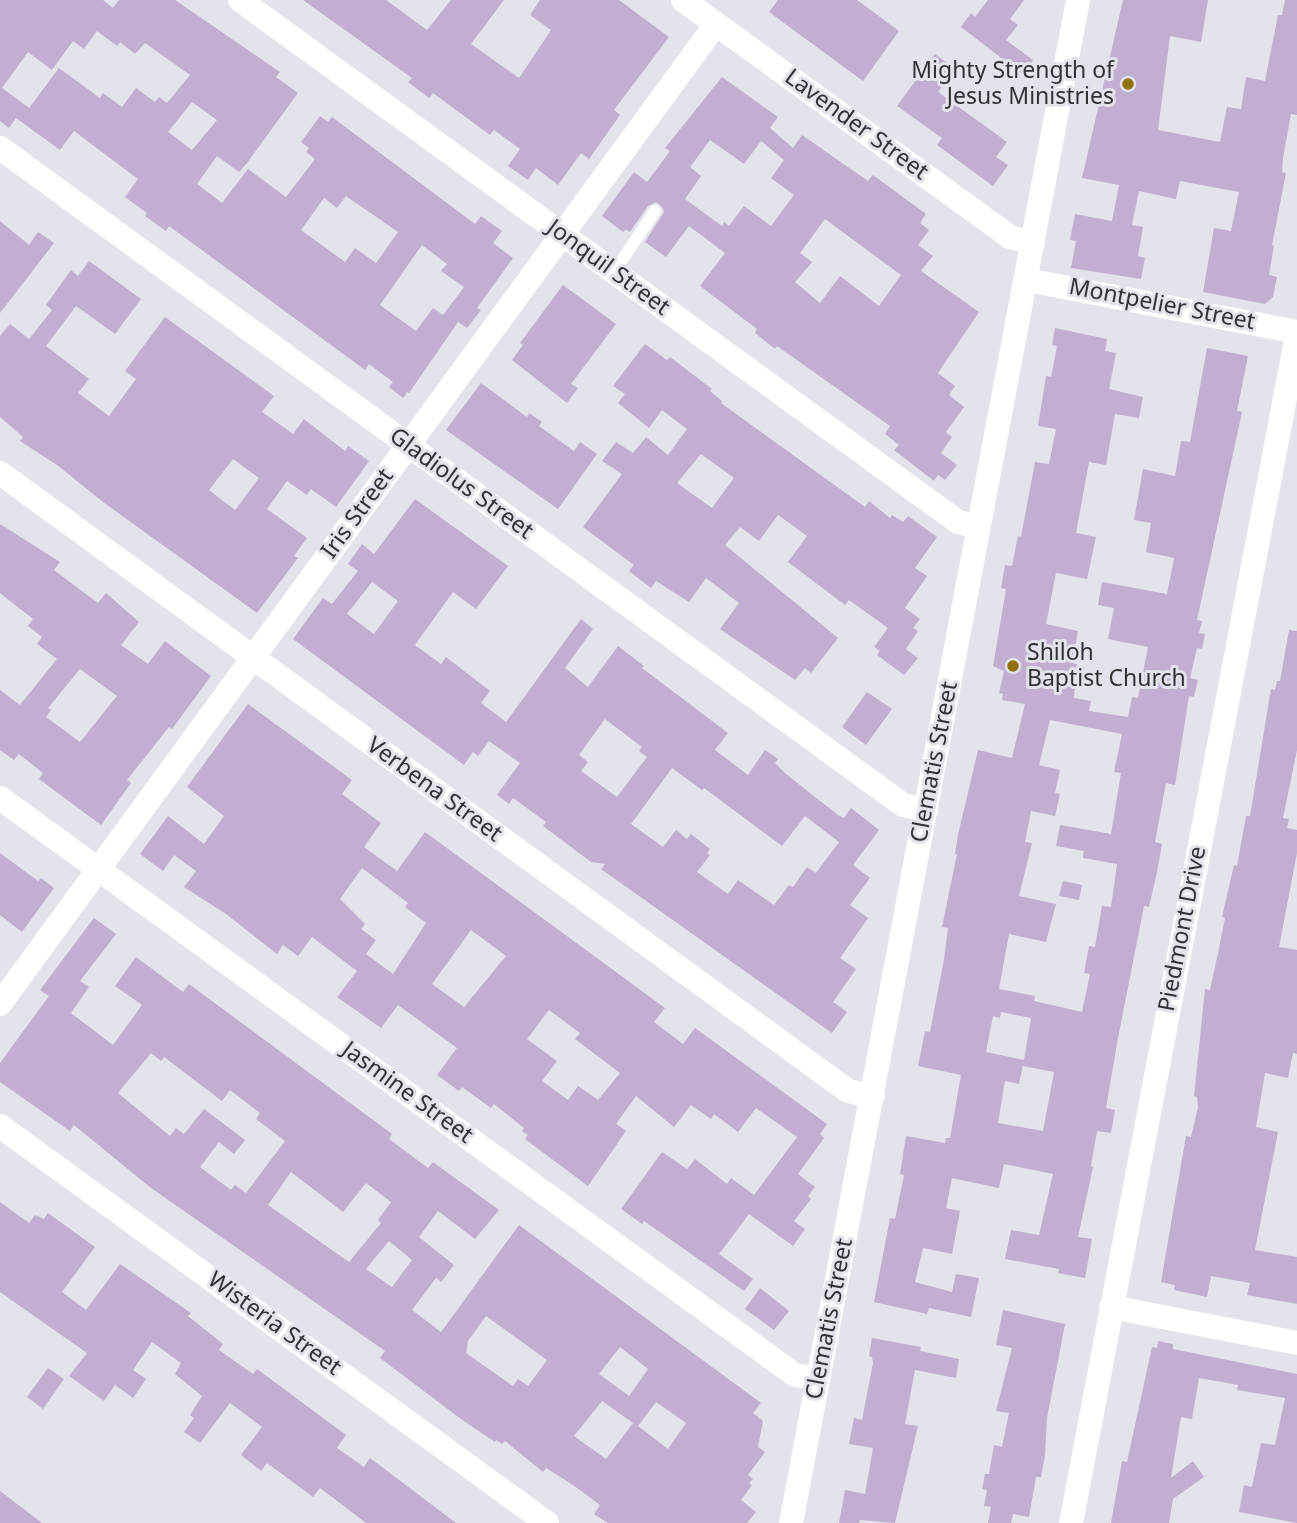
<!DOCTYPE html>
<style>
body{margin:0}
canvas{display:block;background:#e2e3eb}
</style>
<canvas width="1297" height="1523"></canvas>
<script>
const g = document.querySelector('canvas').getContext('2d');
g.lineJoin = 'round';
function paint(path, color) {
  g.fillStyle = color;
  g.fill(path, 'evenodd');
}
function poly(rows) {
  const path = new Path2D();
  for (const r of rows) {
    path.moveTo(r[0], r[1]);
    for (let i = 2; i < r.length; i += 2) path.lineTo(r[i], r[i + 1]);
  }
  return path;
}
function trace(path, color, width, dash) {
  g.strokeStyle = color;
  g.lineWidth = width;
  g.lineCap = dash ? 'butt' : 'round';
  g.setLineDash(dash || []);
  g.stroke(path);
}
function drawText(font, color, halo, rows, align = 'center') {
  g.font = font + ' "Noto Sans",sans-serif';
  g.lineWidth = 6;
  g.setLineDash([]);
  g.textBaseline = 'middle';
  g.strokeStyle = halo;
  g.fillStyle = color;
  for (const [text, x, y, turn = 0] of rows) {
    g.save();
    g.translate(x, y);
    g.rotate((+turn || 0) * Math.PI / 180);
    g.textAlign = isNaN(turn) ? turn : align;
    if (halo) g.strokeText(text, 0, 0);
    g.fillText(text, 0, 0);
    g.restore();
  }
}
const building = poly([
 [0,0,103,0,113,8,119,0,175,0,280,72,276,77,298,93,247,163,239,172,217,156,197,184,222,203,248,169,286,197,315,159,306,152,309,148,301,142,320,116,328,122,332,117,475,224,481,216,502,231,493,243,513,258,477,308,481,310,467,328,458,322,409,393,407,392,403,398,389,387,393,382,369,364,365,370,169,226,166,231,145,216,147,213,125,197,138,179,74,131,60,150,16,118,9,128,0,121],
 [97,31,117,46,120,42,135,54,145,43,190,75,167,103,159,97,155,102,136,88,122,107,103,93,100,98,59,68,29,108,2,88,28,52,52,70,73,41,84,49],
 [192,102,217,120,192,150,168,132],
 [346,196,398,232,376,263,355,248,345,262,301,230,324,198,337,208],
 [422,245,447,264,441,271,464,287,443,315,433,308,416,331,380,305],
 [303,0,386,0,427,30,451,0,504,0,471,44,519,78,551,30,530,15,540,0,619,0,669,37,614,110,620,115,589,159,581,153,558,185,536,168,528,180,508,166,520,149,494,130,490,135,433,93,429,98,408,82,412,78],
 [778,0,857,0,899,31,863,81,769,12],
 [988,0,1024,0,1010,19,1018,25,1006,40,1033,60,1022,74,961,27,971,13,975,17],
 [1123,0,1208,0,1201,42,1170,36,1158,130,1220,142,1227,107,1241,109,1246,77,1265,81,1278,15,1282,15,1285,0,1297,0,1297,115,1291,114,1283,158,1282,172,1286,173,1272,245,1274,246,1269,275,1277,277,1273,297,1265,304,1203,292,1214,228,1231,231,1239,192,1180,181,1176,199,1139,191,1132,225,1143,227,1138,256,1145,258,1141,279,1071,268,1076,241,1070,240,1075,214,1112,221,1119,185,1082,178],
 [935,54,955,69,938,92,1007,142,996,157,1008,165,993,186,937,145,942,138,897,106],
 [722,77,778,117,770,128,793,148,802,135,868,181,873,175,926,214,920,223,929,230,918,245,933,256,921,271,979,312,938,373,955,386,949,395,964,407,946,432,952,437,941,453,957,465,945,480,938,475,934,481,894,450,899,445,885,434,890,426,777,346,775,349,755,333,757,329,700,286,725,253,689,226,666,257,645,242,664,212,662,207,656,202,648,206,630,232,626,229,623,232,602,216,634,172,647,182,670,151,665,148],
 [710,140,744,164,761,141,784,160,771,178,794,195,771,226,744,206,729,226,724,222,722,226,685,199,701,176,690,167],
 [825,219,901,275,879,306,840,276,820,303,795,282,812,262,800,253],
 [0,221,29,245,38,232,54,243,0,313],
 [89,261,141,299,115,334,76,306,46,346,89,379,78,393,109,416,136,379,125,371,165,317,274,396,262,412,275,421,293,434,304,419,345,451,348,446,369,461,336,507,311,489,307,495,287,481,267,509,307,538,294,556,298,558,257,613,103,502,57,465,20,441,23,437,0,417,0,336,10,324,29,339,52,310,46,305,71,270,78,276],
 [233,459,259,478,235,510,209,490],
 [563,285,616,324,571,384,578,388,567,403,512,360,523,345,520,343],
 [1055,328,1107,339,1105,351,1116,353,1109,389,1143,397,1139,418,1115,414,1106,465,1089,462,1076,533,1096,537,1087,579,1056,573,1046,624,1078,631,1072,663,1077,664,1074,698,1091,701,1089,711,1128,717,1132,697,1138,698,1148,647,1108,639,1114,608,1098,605,1102,582,1167,594,1174,558,1146,552,1151,523,1134,520,1143,469,1175,476,1181,441,1190,442,1207,348,1248,356,1237,411,1242,412,1197,620,1202,621,1199,633,1205,634,1202,649,1197,648,1190,678,1198,680,1194,697,1189,696,1175,785,1166,783,1155,842,1162,844,1157,872,1149,907,1144,906,1118,1038,1106,1108,1115,1110,1111,1133,1097,1131,1091,1166,1093,1167,1078,1237,1092,1239,1085,1278,1058,1273,1059,1269,1005,1259,1011,1230,1039,1235,1053,1174,1004,1164,999,1188,952,1178,946,1208,960,1211,952,1254,923,1248,915,1282,952,1292,956,1274,979,1278,971,1317,929,1308,927,1314,874,1302,890,1218,895,1219,904,1175,900,1174,906,1136,945,1143,946,1138,950,1138,961,1075,918,1066,925,1031,930,1032,944,959,948,928,942,927,957,854,955,854,958,835,978,750,1012,758,1025,704,1002,700,1003,694,999,693,1004,671,993,666,1006,589,1001,588,1005,565,1012,566,1018,536,1021,537,1035,462,1049,464,1056,429,1038,426,1046,376,1051,377,1057,346,1052,345],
 [1050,720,1122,734,1114,772,1121,773,1111,834,1060,825,1056,846,1084,851,1083,858,1117,864,1111,907,1102,906,1095,947,1089,946,1084,973,1090,974,1082,1012,1034,1001,1035,996,999,989,1009,934,1046,942,1056,904,1019,896,1032,843,1025,842,1031,811,1055,816,1060,794,1055,793,1060,770,1039,765],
 [1001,1012,1031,1018,1023,1066,1054,1072,1043,1131,998,1123,1005,1081,1019,1084,1024,1060,986,1052,993,1016,1000,1018],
 [645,344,667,360,670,357,712,389,710,391,722,401,721,403,865,507,869,501,890,518,892,515,903,522,908,516,937,537,915,568,927,576,905,608,920,619,913,628,918,631,906,649,918,658,904,675,877,655,880,651,874,647,888,628,849,600,845,605,788,562,807,536,778,515,759,541,740,527,725,545,838,638,811,673,805,668,795,680,720,629,739,603,706,578,689,602,656,581,651,588,629,571,634,565,583,527,622,474,602,461,616,442,633,453,646,437,668,455,687,429,662,410,649,428,618,403,625,394,613,386],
 [701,454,734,478,712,508,677,483],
 [481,383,527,417,529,413,542,422,539,426,574,451,580,442,597,454,558,509,446,430],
 [415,499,508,566,476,609,453,592,415,645,441,664,446,657,490,691,481,703,506,722,581,619,593,629,565,668,588,687,618,646,644,666,642,668,728,733,715,750,748,775,765,750,778,759,775,763,786,774,838,815,844,818,851,808,879,830,853,865,870,878,850,905,868,918,840,958,856,969,833,1002,847,1012,832,1033,601,869,605,864,591,862,543,826,546,822,513,798,509,804,497,795,520,763,489,741,478,756,473,752,464,765,293,639,323,598,332,604,358,571,348,564,362,544,374,554],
 [372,582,398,601,374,634,347,614],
 [605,719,642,747,639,751,647,757,617,797,581,771,588,762,579,755],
 [672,768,702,790,704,788,782,846,805,816,839,842,816,873,807,867,793,887,789,885,774,905,738,880,728,894,697,872,710,855,707,853,710,849,691,834,687,839,676,830,663,847,631,824],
 [0,524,60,562,54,570,98,603,106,593,139,622,121,645,148,664,165,641,211,676,172,729,169,727,127,780,131,783,101,825,39,779,43,773,19,754,14,760,0,750,0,690,20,705,57,659,37,644,42,637,28,626,33,619,0,593],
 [80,669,117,696,80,742,46,717,51,710,48,708],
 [1289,630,1297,631,1297,750,1283,818,1289,819,1287,828,1297,830,1297,853,1279,947,1297,950,1297,1054,1293,1053,1288,1078,1265,1073,1256,1127,1278,1132,1255,1250,1297,1257,1297,1304,1247,1295,1250,1283,1211,1276,1207,1297,1174,1290,1175,1285,1161,1282,1186,1136,1191,1137,1198,1107,1197,1097,1194,1096,1205,989,1210,990,1218,953,1225,918,1222,917,1234,865,1237,866,1246,816,1250,816,1271,689,1275,690,1277,681,1280,681],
 [867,692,892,709,866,745,842,727],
 [248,704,352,780,342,794,381,823,364,847,397,871,425,832,665,1008,654,1022,683,1044,695,1028,827,1124,820,1134,824,1138,798,1174,815,1187,808,1196,811,1199,794,1221,805,1229,793,1246,749,1214,719,1254,753,1279,744,1291,644,1221,642,1224,621,1209,662,1152,687,1169,695,1159,727,1184,731,1178,754,1195,797,1137,756,1108,738,1132,714,1114,711,1119,691,1105,674,1127,636,1096,616,1124,626,1131,588,1186,525,1139,528,1135,522,1131,524,1128,494,1104,491,1108,462,1087,459,1091,437,1075,457,1048,398,1005,381,1028,337,997,357,971,312,937,298,956,283,945,277,954,226,914,184,887,196,871,174,855,163,871,140,854,168,816,204,844,224,816,187,787],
 [362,868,408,903,405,907,426,923,393,974,366,954,376,940,361,929,365,924,340,899],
 [471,930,506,956,464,1007,432,984],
 [549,1010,580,1033,575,1039,620,1073,598,1100,578,1086,568,1100,542,1081,557,1061,527,1039],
 [0,853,38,881,41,878,54,888,22,932,0,915],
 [1063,881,1082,885,1079,900,1059,896],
 [94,918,116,934,80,981,89,987,71,1013,113,1045,142,1005,115,986,136,957,183,992,189,984,392,1134,389,1139,428,1168,433,1162,499,1210,475,1239,438,1211,419,1237,454,1265,441,1282,436,1278,412,1310,441,1332,519,1225,761,1403,753,1413,763,1421,758,1447,765,1452,748,1475,753,1479,749,1483,752,1485,741,1500,756,1512,747,1523,608,1523,594,1514,600,1505,573,1485,546,1468,543,1472,505,1441,502,1444,496,1440,495,1442,461,1419,380,1358,385,1351,151,1188,74,1125,70,1131,0,1082,0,1063,49,996,40,990],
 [151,1053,161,1061,164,1057,222,1101,230,1090,260,1113,256,1119,285,1141,246,1193,235,1185,231,1190,200,1167,219,1142,234,1154,245,1140,204,1109,184,1134,176,1128,170,1136,118,1093],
 [291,1172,343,1212,366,1183,391,1202,378,1220,381,1223,349,1262,268,1205],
 [389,1241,412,1260,392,1287,366,1269],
 [486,1316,547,1360,528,1386,518,1379,513,1386,466,1353,468,1341],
 [620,1347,648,1369,629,1396,599,1374],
 [602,1401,633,1423,606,1459,574,1436],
 [656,1402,686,1423,668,1449,638,1426],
 [0,1202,29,1223,35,1215,44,1219,48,1213,95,1247,62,1292,86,1310,120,1264,191,1313,188,1316,223,1344,219,1350,253,1374,257,1369,346,1435,337,1448,364,1467,370,1458,456,1523,366,1523,320,1488,313,1497,267,1463,261,1471,241,1455,262,1427,230,1403,200,1443,184,1432,194,1418,190,1415,202,1396,175,1374,181,1363,152,1342,133,1370,146,1379,133,1398,115,1385,104,1401,69,1376,87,1353,0,1292],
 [760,1288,789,1311,774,1330,745,1309],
 [1003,1310,1065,1324,1047,1418,1045,1456,1041,1477,1036,1477,1029,1517,1013,1514,1011,1523,988,1523,991,1507,984,1506,987,1490,982,1489,985,1474,989,1474,994,1445,1002,1447,1009,1413,996,1411,1012,1348,996,1345],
 [872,1338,921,1347,920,1351,959,1359,956,1378,915,1370,905,1424,918,1426,895,1523,860,1520,859,1523,839,1523,845,1490,865,1494,873,1448,849,1444,854,1418,862,1420,873,1363,872,1357,869,1356],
 [1158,1341,1173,1344,1173,1349,1297,1374,1297,1523,1239,1512,1244,1485,1252,1487,1261,1443,1275,1445,1285,1398,1237,1390,1238,1385,1199,1378,1192,1419,1181,1417,1171,1478,1193,1461,1204,1477,1173,1499,1169,1523,1111,1523,1122,1461,1127,1462,1152,1347,1157,1348],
 [48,1368,64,1379,43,1409,27,1397],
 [0,1491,42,1523,0,1523]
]);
const service = poly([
 [614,272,655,211]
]);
const minor = poly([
 [240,0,958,522,979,527],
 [683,0,1010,237,1033,243],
 [0,148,903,805,926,810],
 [1027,280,1297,332],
 [0,473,848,1091,873,1096],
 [0,798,795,1375,818,1379],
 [0,1004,716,24],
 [0,1126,547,1523],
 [1111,1307,1297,1343],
 [791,1523,1078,0],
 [1071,1523,1297,335]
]);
const markers = [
 [1128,84,7,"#8f7015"],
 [1013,666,7,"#8f7015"]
];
const poiNames = [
 ["Mighty Strength of",1114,71],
 ["Jesus Ministries",1114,97],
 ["Shiloh",1027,653,"left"],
 ["Baptist Church",1027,679,"left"]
];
const streetNames = [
 ["Lavender Street",856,125,36],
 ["Jonquil Street",608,268,36],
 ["Montpelier Street",1162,305,11],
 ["Gladiolus Street",461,484,36],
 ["Iris Street",358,514,-54],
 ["Clematis Street",935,762,-79],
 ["Verbena Street",434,790,36],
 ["Piedmont Drive",1183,929,-79],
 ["Jasmine Street",407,1093,36],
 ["Clematis Street",830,1319,-79],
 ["Wisteria Street",274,1324,36]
];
paint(building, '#c2aed1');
trace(service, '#fff', 12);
trace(minor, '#fff', 24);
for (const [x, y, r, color] of markers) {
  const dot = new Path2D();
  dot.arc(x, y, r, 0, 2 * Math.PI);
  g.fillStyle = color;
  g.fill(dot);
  trace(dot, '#e2e3eb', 2.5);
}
drawText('23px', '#323235', '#e2e3eb', poiNames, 'right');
drawText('23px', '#323235', '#e2e3eb', streetNames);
</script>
